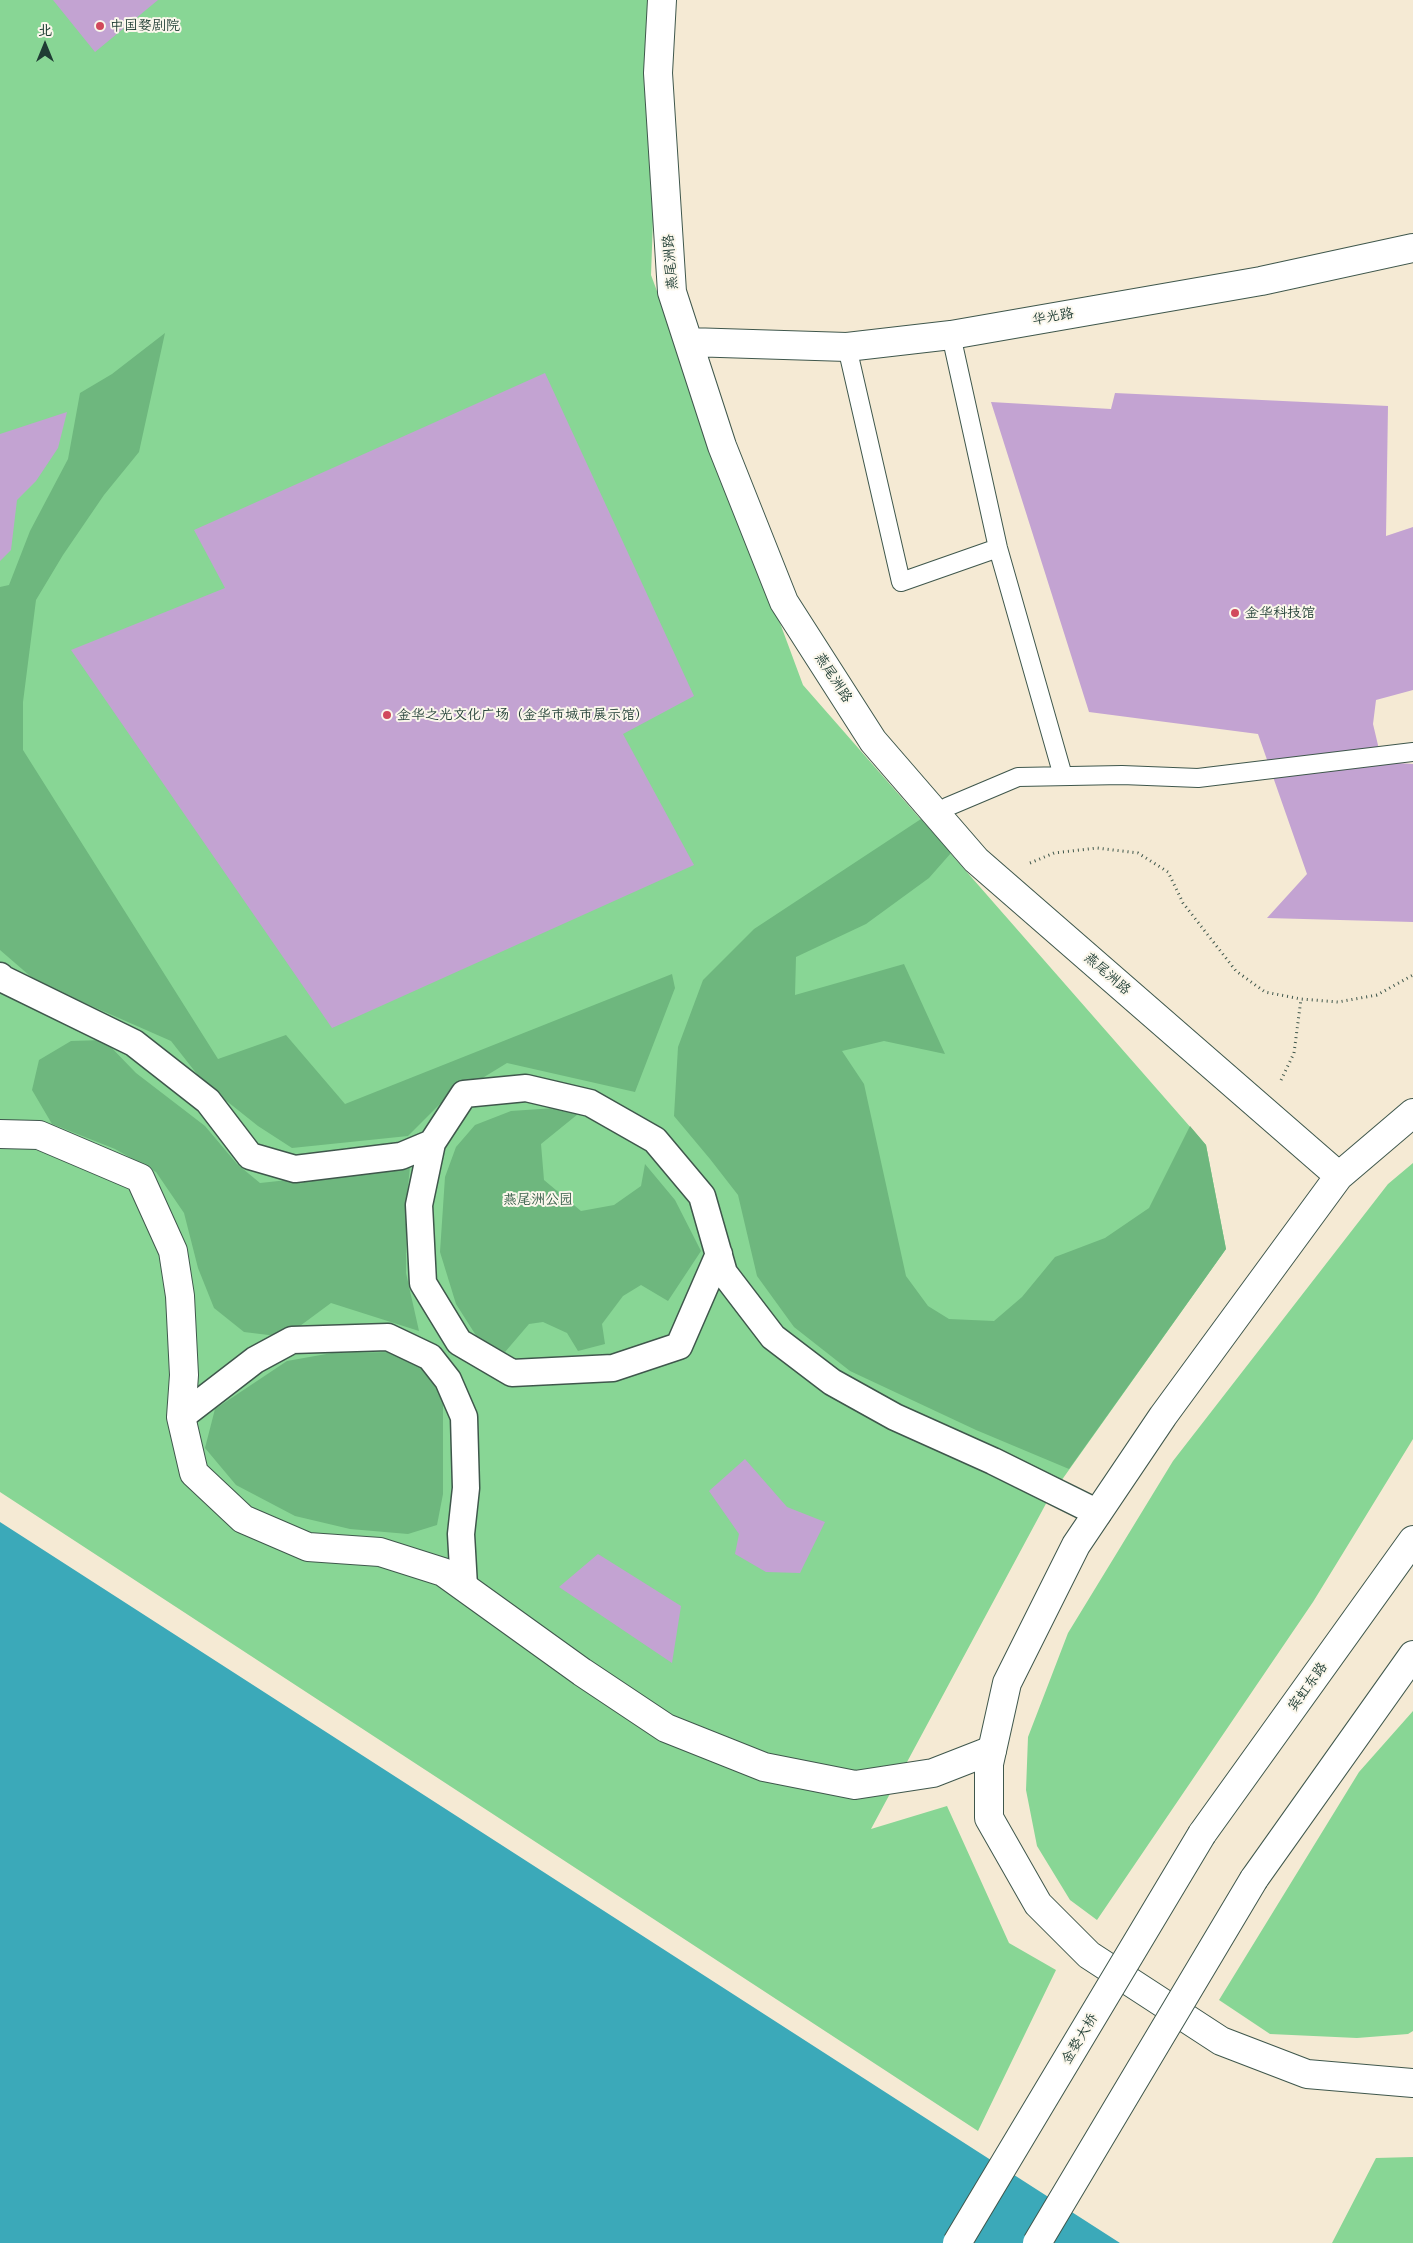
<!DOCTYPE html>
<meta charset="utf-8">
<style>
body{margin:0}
#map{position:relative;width:1413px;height:2243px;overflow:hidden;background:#f5ead4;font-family:"Shantell Sans","LXGW WenKai TC",sans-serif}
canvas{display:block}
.north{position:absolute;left:20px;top:20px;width:50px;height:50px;-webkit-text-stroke:4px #fbf7ec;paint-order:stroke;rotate:0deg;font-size:14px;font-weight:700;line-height:20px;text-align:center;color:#1f3d34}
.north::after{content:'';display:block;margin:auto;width:18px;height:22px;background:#1f3d34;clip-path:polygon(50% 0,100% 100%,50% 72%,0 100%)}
</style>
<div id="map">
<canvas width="1413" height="2243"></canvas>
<div class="north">北</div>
</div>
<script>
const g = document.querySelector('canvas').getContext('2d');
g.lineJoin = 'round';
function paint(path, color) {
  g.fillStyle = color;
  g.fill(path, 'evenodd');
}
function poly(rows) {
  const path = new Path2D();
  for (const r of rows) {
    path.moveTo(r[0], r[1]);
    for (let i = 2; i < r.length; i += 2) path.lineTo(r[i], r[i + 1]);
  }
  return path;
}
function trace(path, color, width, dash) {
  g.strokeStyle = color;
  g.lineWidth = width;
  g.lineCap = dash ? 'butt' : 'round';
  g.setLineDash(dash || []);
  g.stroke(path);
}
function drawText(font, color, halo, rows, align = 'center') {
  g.font = font + ' "Shantell Sans","LXGW WenKai TC",sans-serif';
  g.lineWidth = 4;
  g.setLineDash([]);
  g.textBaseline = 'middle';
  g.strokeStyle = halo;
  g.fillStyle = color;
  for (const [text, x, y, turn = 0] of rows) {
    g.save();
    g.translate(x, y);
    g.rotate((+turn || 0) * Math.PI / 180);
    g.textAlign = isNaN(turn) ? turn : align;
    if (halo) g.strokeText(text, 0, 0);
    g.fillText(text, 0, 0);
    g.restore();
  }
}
const green = poly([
 [0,0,661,0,651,275,803,685,1206,1145,1226,1249,1049,1498,871,1829,947,1806,1009,1943,1056,1970,978,2131,0,1492],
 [1413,1163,1413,1439,1313,1602,1097,1920,1070,1900,1037,1846,1026,1790,1028,1737,1068,1633,1173,1461,1388,1184],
 [1413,1711,1413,2031,1408,2034,1357,2038,1270,2034,1219,2000,1359,1772],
 [1413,2157,1413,2243,1332,2243,1376,2158]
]);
const forest = poly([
 [165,333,139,452,104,495,63,555,36,600,23,702,23,750,218,1059,286,1035,345,1104,672,974,675,988,635,1092,507,1063,440,1104,408,1136,292,1148,258,1126,204,1083,171,1041,37,982,0,950,0,587,9,585,30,531,68,459,80,393,112,374],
 [921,819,951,853,929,878,866,924,796,957,795,995,904,964,945,1054,884,1041,842,1051,864,1084,906,1276,928,1306,949,1319,994,1321,1022,1297,1055,1257,1105,1238,1149,1208,1190,1126,1206,1145,1226,1249,1069,1469,976,1430,850,1371,794,1327,757,1276,738,1195,710,1159,674,1116,678,1047,703,980,754,929],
 [104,1040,136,1073,205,1126,237,1164,260,1183,410,1167,406,1205,406,1273,419,1331,331,1303,285,1337,244,1332,214,1308,198,1268,184,1213,156,1172,115,1149,52,1124,32,1090,39,1060,71,1041],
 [555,1108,578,1114,541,1144,544,1180,581,1211,614,1205,641,1186,645,1164,675,1200,701,1251,668,1301,641,1285,623,1296,602,1324,605,1344,578,1351,567,1333,543,1322,529,1324,505,1352,477,1337,456,1304,440,1252,445,1177,456,1147,475,1125,511,1111],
 [395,1352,423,1365,443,1401,443,1494,437,1525,408,1534,350,1529,295,1516,236,1485,205,1448,215,1409,287,1361,332,1353]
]);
const water = poly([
 [0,1522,941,2128,1120,2243,0,2243]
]);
const building = poly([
 [53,0,158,0,95,52],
 [545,373,694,696,623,734,694,865,332,1028,71,650,225,588,194,530],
 [1115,393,1388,406,1386,536,1413,527,1413,690,1376,700,1373,724,1382,762,1413,764,1413,922,1267,918,1307,874,1258,734,1089,712,991,402,1111,409],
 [67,412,58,448,36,481,17,500,11,550,0,561,0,434],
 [745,1459,787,1507,825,1522,800,1573,766,1572,735,1554,739,1534,709,1491],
 [598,1554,681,1606,672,1663,559,1587]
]);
const path = poly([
 [1030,863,1054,853,1097,848,1138,853,1168,872,1183,903,1236,971,1265,992,1301,999,1338,1002,1377,995,1413,975],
 [1281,1080,1294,1053,1301,999]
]);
const service = poly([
 [951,335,998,548,1063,776],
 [847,347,901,582,998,548],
 [947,807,1018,777,1122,775,1198,778,1413,752]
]);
const pedestrian = poly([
 [0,976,3,979,134,1043,208,1101,250,1156,295,1169,401,1156,432,1143,464,1094,526,1088,590,1103,655,1140,702,1196,724,1273,773,1337,832,1382,895,1417,993,1461,1098,1513],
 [432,1143,419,1205,423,1283,459,1342,512,1373,613,1368,679,1346,719,1254],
 [181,1417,255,1360,292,1340,388,1337,430,1357,448,1380,464,1417,466,1488,461,1534,464,1586]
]);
const minor = poly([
 [0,1134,39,1135,140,1178,173,1251,180,1296,184,1375,181,1417,194,1473,243,1519,308,1547,380,1552,443,1572,582,1672,666,1728,764,1767,855,1785,933,1773,992,1750]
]);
const tertiary = poly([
 [662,0,658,73,672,292,722,446,784,602,873,741,976,860,1339,1176],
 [689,342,847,347,951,335,1261,281,1413,248],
 [1413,1113,1339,1176,1163,1416,1076,1545,1007,1683,989,1764,989,1818,1038,1904,1089,1955,1221,2041,1307,2074,1413,2083]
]);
const secondary = poly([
 [1202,1834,1413,1540],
 [1254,1879,1413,1655]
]);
const secondaryBridge = poly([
 [957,2243,1202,1834],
 [1037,2243,1254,1879]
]);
const markers = [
 [100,26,5,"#d1495b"],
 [1235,613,5,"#d1495b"],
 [387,715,5,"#d1495b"]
];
const poiNames = [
 ["中国婺剧院",110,26],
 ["金华科技馆",1245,613],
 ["金华之光文化广场（金华市城市展示馆）",397,715]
];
const streetNames = [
 ["燕尾洲路",671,262,-95],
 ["华光路",1053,317,-10],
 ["燕尾洲路",833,678,57],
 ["燕尾洲路",1107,974,41],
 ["宾虹东路",1308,1687,-54],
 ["金婺大桥",1080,2039,-59]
];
const parkNames = [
 ["燕尾洲公园",538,1200]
];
paint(green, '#88d695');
paint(forest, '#6eb77e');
paint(water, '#3ba9b9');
paint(building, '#c3a3d2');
trace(service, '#3f574c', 20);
trace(pedestrian, '#3f574c', 29);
trace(minor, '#3f574c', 30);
trace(tertiary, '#3f574c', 30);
trace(secondary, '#3f574c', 30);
trace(path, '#3f574c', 3, [1, 4]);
trace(service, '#fff', 18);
trace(pedestrian, '#fff', 26);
trace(minor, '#fff', 28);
trace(tertiary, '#fff', 28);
trace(secondary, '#fff', 28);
trace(secondaryBridge, '#3f574c', 30, []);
trace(secondaryBridge, '#fff', 28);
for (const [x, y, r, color] of markers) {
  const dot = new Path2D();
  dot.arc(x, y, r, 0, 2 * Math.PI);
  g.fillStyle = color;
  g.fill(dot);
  trace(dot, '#fbf7ec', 2);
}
drawText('14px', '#1f3d34', '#fbf7ec', poiNames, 'left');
drawText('14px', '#1f3d34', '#fbf7ec', streetNames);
drawText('14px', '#345c47', '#fbf7ec', parkNames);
</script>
